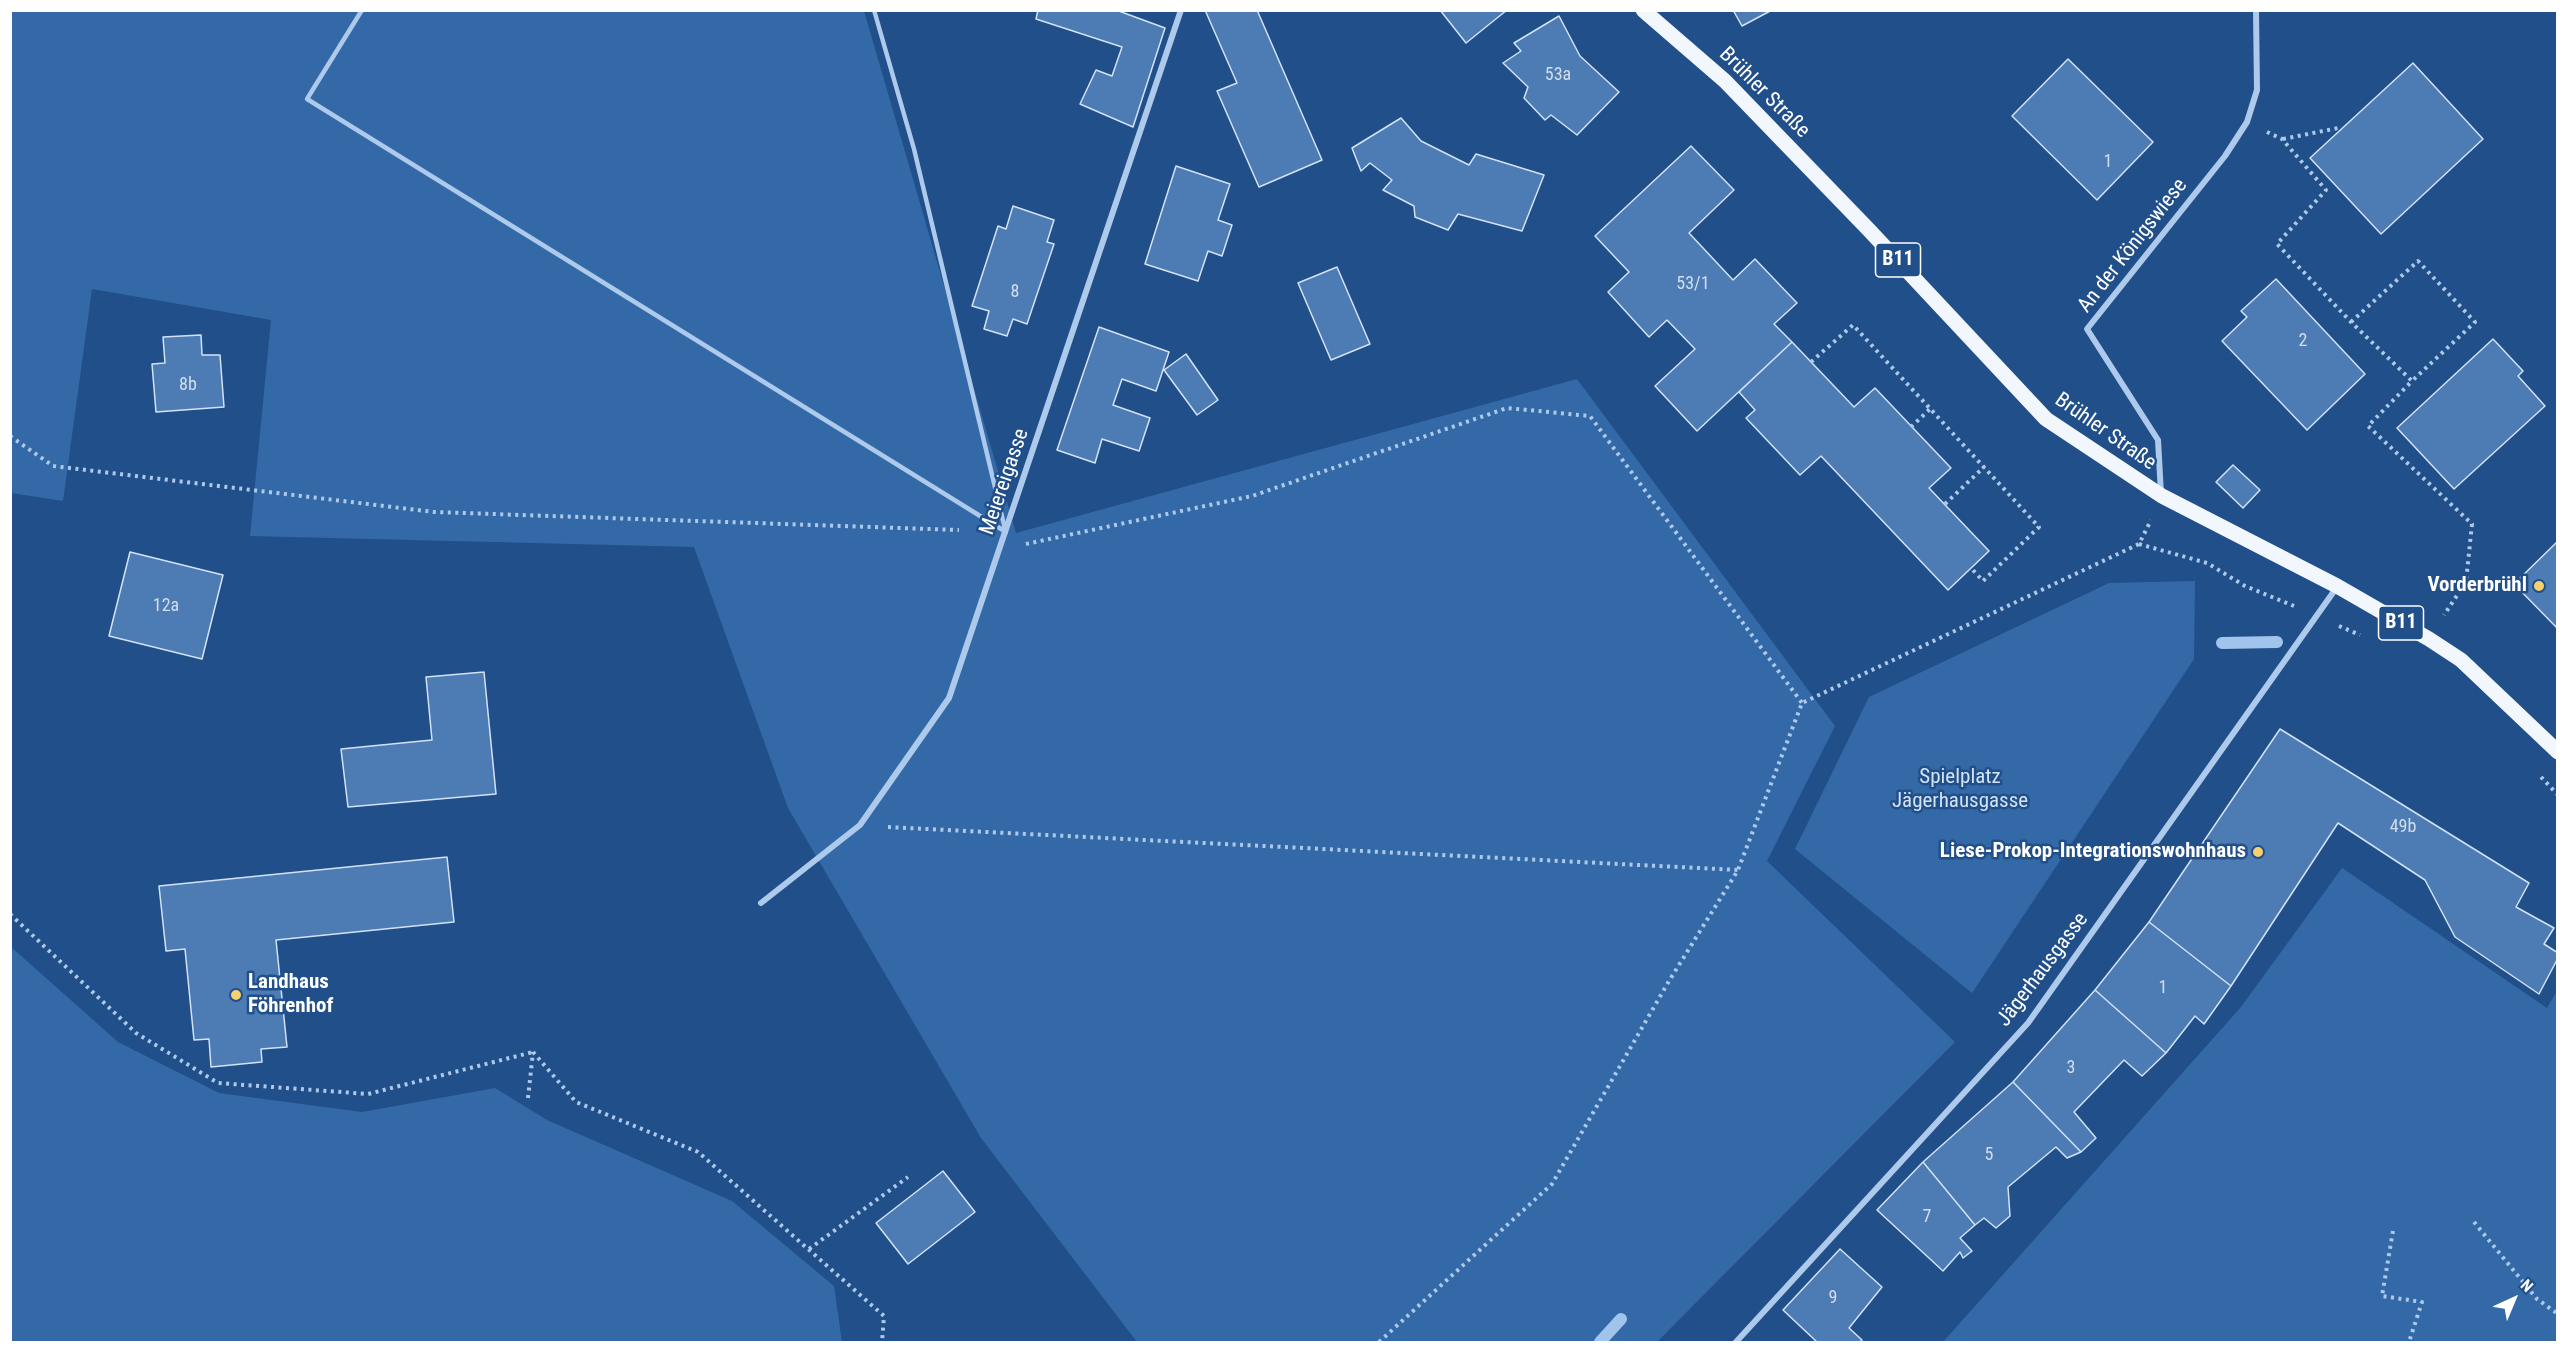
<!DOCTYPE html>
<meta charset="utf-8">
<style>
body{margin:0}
#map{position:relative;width:2568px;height:1353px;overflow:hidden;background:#214f8a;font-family:"Roboto Condensed",sans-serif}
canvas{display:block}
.frame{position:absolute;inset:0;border:12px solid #fff;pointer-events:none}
.north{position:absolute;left:2484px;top:1269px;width:60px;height:60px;-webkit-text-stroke:4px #214f8a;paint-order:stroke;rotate:44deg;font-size:16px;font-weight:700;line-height:24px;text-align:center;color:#fff}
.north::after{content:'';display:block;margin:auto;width:21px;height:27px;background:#fff;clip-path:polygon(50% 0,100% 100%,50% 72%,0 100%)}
</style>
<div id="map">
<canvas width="2568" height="1353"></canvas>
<div class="frame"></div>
<div class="north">N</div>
</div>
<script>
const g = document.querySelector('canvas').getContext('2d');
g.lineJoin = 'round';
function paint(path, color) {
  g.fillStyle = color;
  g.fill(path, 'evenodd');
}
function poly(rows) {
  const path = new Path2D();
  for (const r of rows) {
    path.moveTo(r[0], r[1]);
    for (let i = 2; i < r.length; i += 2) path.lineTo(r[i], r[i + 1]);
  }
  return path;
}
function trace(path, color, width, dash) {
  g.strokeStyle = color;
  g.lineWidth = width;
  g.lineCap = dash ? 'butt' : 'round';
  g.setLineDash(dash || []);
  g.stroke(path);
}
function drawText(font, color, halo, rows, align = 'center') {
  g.font = font + ' "Roboto Condensed",sans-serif';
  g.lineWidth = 5;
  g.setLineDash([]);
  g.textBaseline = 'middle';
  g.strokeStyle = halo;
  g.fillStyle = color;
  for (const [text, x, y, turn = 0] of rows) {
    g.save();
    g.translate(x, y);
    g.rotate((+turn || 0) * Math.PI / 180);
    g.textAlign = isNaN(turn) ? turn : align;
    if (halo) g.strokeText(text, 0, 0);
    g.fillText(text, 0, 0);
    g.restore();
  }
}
const green = poly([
 [10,11,864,11,1016,533,1577,379,1835,726,1767,861,1955,1042,1657,1342,1137,1342,981,1138,788,808,694,547,250,536,271,320,92,289,63,501,11,493],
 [2195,581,2194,659,1972,993,1795,849,1869,697,2109,583],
 [2342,868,2547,1008,2557,991,2557,1342,1943,1342,2241,1007],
 [10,946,118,1042,219,1093,362,1112,495,1088,547,1120,732,1201,834,1286,842,1342,11,1342]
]);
const stream = poly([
 [2222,643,2277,642],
 [1600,1342,1621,1319]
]);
const building = poly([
 [1038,10,1116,10,1165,28,1133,127,1080,104,1096,70,1112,76,1122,47,1036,19,1038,10],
 [1205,10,1257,10,1322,160,1259,187,1217,91,1237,83,1205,10],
 [1440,10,1507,10,1466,43,1440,10],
 [1733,10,1772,10,1742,26,1733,10],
 [1559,16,1580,56,1619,92,1577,135,1551,115,1545,120,1524,98,1528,87,1503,63,1521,51,1514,43,1559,16],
 [2068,59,2153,142,2097,200,2012,116,2068,59],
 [2413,63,2483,139,2381,234,2310,158,2413,63],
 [1401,118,1421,141,1469,165,1476,154,1544,175,1522,231,1458,214,1448,230,1415,217,1414,206,1383,190,1392,180,1370,163,1361,171,1352,148,1401,118],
 [1691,146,1734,190,1689,233,1733,280,1755,259,1797,303,1774,324,1792,342,1697,431,1655,386,1695,349,1667,320,1649,337,1608,292,1629,272,1595,236,1691,146],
 [1176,166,1230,184,1218,220,1232,225,1222,256,1208,251,1198,281,1145,264,1176,166],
 [1013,206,1054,220,1047,242,1054,244,1027,324,1013,319,1007,336,984,329,989,311,972,306,998,226,1006,229,1013,206],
 [1337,267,1370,344,1331,360,1298,283,1337,267],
 [2276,279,2365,374,2307,430,2222,341,2247,317,2241,311,2276,279],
 [1099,327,1169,352,1156,391,1122,379,1113,405,1150,418,1139,451,1102,439,1095,463,1057,450,1099,327],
 [201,335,202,355,220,355,224,407,156,412,152,364,165,363,163,337,201,335],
 [2493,339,2523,371,2518,376,2545,406,2454,489,2397,428,2493,339],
 [1792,342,1854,407,1875,388,1951,468,1929,488,1989,551,1948,590,1821,456,1800,475,1746,418,1755,410,1739,392,1792,342],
 [1186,354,1218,400,1197,415,1164,370,1186,354],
 [2233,465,2260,490,2243,508,2216,482,2233,465],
 [2558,541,2558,629,2514,584,2558,541],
 [130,552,223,575,202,659,109,636,130,552],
 [484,672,496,794,348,807,341,749,432,740,426,677,484,672],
 [2280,729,2529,883,2516,907,2554,928,2544,944,2558,953,2558,958,2539,994,2455,937,2425,880,2338,823,2231,986,2149,922,2280,729],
 [447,857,454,922,276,940,287,1047,261,1049,262,1062,211,1067,209,1039,194,1040,185,949,166,951,159,886,447,857],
 [2149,922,2231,986,2204,1024,2195,1016,2166,1053,2095,990,2149,922],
 [2095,990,2166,1053,2142,1076,2124,1060,2074,1112,2096,1138,2081,1152,2013,1082,2095,990],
 [2013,1082,2081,1152,2067,1158,2056,1147,2008,1187,2010,1216,1996,1228,1984,1218,1975,1225,1923,1162,2013,1082],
 [1923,1162,1975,1225,1960,1238,1972,1251,1963,1258,1960,1252,1943,1271,1877,1210,1923,1162],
 [943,1171,975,1212,908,1264,876,1223,943,1171],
 [1840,1249,1882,1287,1849,1328,1862,1340,1860,1342,1817,1342,1783,1310,1840,1249]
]);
const path = poly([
 [2267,132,2282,139,2326,190,2277,244,2351,322,2412,381,2368,426,2472,524,2466,582,2444,615],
 [2283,139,2338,128],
 [2351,322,2418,261,2475,322,2412,381],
 [1811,362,1853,325,2039,527,1983,581,1971,568],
 [1911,427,1930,409],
 [10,436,53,466,434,512,959,530],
 [1945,504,1984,467],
 [1026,544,1252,496,1507,408,1590,416,1802,703],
 [2139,544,2207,563,2245,586,2294,606],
 [2339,626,2360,635],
 [2541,777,2558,795],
 [888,827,1738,870],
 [10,914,136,1033,218,1083,368,1094,533,1052],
 [533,1052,576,1102,698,1152,884,1316,882,1342],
 [528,1098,533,1052],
 [2474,1222,2537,1299,2558,1314],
 [2393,1231,2382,1296,2422,1302,2409,1342],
 [809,1249,908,1177],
 [1379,1342,1552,1184,1669,981,1738,870,1802,703,2139,544,2151,520]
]);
const service = poly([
 [362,10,307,99,1006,532],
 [874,10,914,149,1005,529]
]);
const minor = poly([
 [2161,494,2158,440,2087,329,2225,156,2247,122,2257,90,2256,10],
 [761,903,860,825,949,698,1181,10],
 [1736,1342,2028,1023,2337,587]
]);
const primary = poly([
 [1643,10,1725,81,1869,230,2046,419,2162,496,2337,586,2429,639,2461,660,2558,752]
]);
const markers = [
 [2539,586,6,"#f8d06e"],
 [2258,852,6,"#f8d06e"],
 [236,995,6,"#f8d06e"]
];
const numberNames = [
 ["53a",1558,75],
 ["1",2108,162],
 ["53/1",1693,284],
 ["8",1015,292],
 ["2",2303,341],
 ["8b",188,385],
 ["12a",166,606],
 ["49b",2403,827],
 ["1",2163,988],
 ["3",2071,1068],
 ["5",1989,1155],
 ["7",1927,1217],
 ["9",1833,1298]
];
const shields = [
 [1898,260,45],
 [2401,623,45]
];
const shieldNames = [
 ["B11",1898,260],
 ["B11",2401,623]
];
const streetNames = [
 ["Brühler Straße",1764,93,45],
 ["An der Königswiese",2133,246,-52],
 ["Brühler Straße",2105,432,35],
 ["Meiereigasse",1005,482,-71],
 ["Jägerhausgasse",2043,970,-53]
];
const poiNames = [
 ["Vorderbrühl",2527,586],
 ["Liese-Prokop-Integrationswohnhaus",2246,852],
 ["Landhaus",248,983,"left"],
 ["Föhrenhof",248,1007,"left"]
];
const parkNames = [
 ["Spielplatz",1960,778],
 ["Jägerhausgasse",1960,802]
];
paint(green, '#3469a8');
trace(stream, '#a1c4ec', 12);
paint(building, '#4d7bb4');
trace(building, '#d2e3f8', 1.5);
trace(path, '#adc9eb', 4, [3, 4.5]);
trace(service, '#adc9eb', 4.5);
trace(minor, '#adc9eb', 6);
trace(primary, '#f2f7fe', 15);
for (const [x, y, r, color] of markers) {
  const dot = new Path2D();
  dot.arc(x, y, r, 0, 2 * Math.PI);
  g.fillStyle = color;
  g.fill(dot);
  trace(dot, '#214f8a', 2);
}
drawText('18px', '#d2deec', null, numberNames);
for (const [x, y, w] of shields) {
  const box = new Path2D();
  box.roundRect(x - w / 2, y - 17, w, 34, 4.5);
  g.fillStyle = '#214f8a';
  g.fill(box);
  trace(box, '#fff', 1.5);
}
drawText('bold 20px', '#fff', null, shieldNames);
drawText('21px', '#fff', '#214f8a', streetNames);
drawText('bold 21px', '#fff', '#214f8a', poiNames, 'right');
drawText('21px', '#d2e3f8', '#214f8a', parkNames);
</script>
